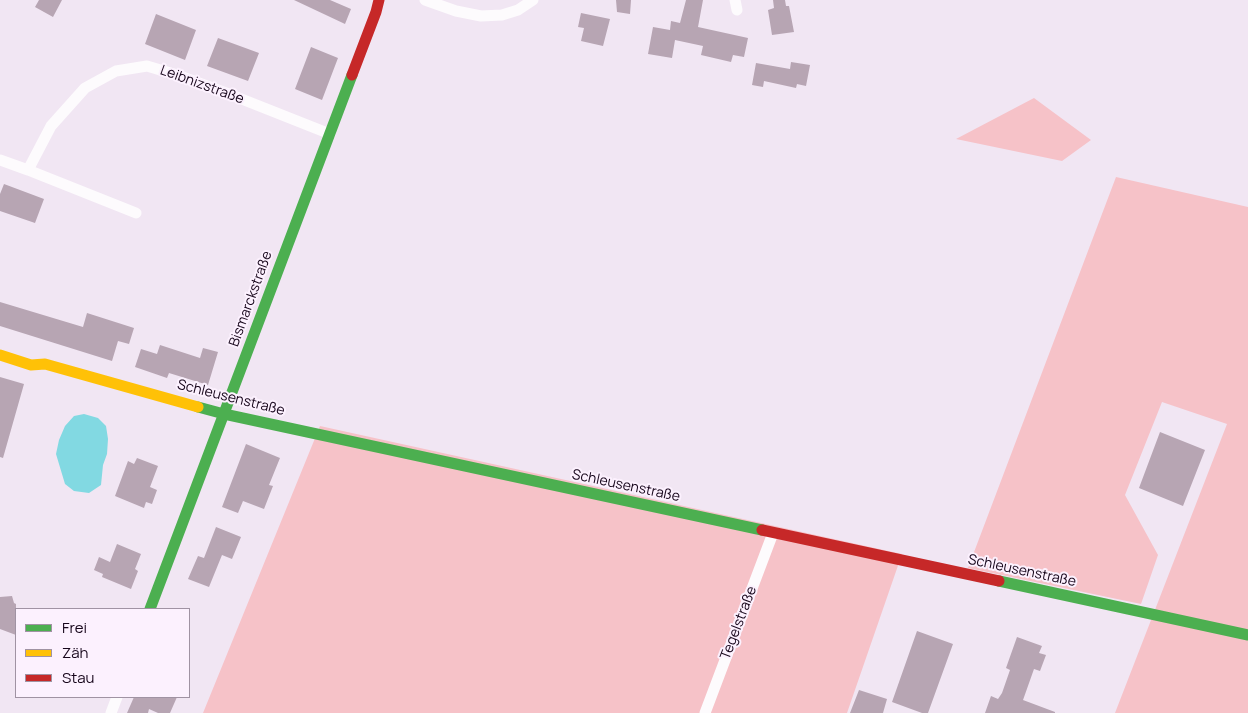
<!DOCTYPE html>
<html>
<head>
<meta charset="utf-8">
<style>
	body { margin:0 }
	#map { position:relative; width:1248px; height:713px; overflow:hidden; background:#f1e6f3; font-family:Manrope,sans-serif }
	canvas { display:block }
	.legend { position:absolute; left:15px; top:608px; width:175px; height:90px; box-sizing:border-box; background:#fcf1fe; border:1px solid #a093a3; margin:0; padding:6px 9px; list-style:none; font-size:15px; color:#16051a }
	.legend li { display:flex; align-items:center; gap:10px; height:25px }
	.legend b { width:25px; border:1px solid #a093a3 }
</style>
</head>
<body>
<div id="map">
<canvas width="1248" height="713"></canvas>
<ul class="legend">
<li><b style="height:6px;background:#4caf50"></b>Frei</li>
<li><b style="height:6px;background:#ffc107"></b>Zäh</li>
<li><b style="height:6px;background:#c62828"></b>Stau</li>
</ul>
</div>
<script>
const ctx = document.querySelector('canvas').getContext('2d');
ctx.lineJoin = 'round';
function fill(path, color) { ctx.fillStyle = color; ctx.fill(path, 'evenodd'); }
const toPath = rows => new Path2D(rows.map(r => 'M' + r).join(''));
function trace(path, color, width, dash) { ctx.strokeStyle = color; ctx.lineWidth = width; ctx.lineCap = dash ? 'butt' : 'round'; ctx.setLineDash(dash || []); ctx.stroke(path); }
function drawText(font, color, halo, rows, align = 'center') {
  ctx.font = font + ' Manrope,sans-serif'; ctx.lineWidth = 4; ctx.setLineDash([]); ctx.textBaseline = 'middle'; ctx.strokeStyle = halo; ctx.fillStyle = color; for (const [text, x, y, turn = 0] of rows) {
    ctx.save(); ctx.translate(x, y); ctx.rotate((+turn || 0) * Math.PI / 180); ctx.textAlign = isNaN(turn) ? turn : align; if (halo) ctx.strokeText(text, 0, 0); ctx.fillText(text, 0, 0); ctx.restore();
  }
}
const green = toPath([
	[1034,98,1091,140,1062,161,956,139],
	[1116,177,1248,207,1248,713,1115,713,1227,424,1162,402,1125,495,1158,555,1141,604,968,568],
	[320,426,902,554,847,713,203,713]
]);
const water = toPath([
	[84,414,98,418,106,426,108,439,107,454,103,465,101,485,89,493,74,491,65,484,56,454,59,440,65,426,74,416]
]);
const building = toPath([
	[39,0,62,0,53,17,35,7],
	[294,0,330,0,351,9,345,24],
	[616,0,631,0,630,14,617,12],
	[686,0,703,0,698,27,748,38,744,57,733,55,731,62,701,55,703,46,675,40,672,58,648,54,653,27,670,30,671,21,680,23],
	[773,0,785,0,786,6,789,6,794,32,772,35,768,10,774,8],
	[581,13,610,19,603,46,581,41,584,28,578,27],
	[156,14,196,30,185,60,145,44],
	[218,38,259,53,248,81,207,66],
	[311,47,338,58,322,100,295,89],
	[791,62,810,65,806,86,797,84,796,88,764,81,763,87,752,85,756,63,790,69],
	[4,184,44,199,35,223,0,211,0,194],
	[0,302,83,327,87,313,134,328,129,344,118,341,112,361,0,326],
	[160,345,200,358,203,348,218,352,208,385,169,373,167,378,135,367,141,349,157,354],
	[0,377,24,384,3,458,0,457],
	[1160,432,1205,450,1183,506,1139,488],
	[246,444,280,458,269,485,273,486,264,509,243,501,238,513,222,507],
	[137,458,158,466,150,487,157,490,152,504,146,502,144,508,115,496,128,461,134,464],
	[216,527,241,537,232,559,222,555,209,587,188,579,198,556,204,558],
	[117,544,141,554,135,569,138,571,131,589,102,577,103,574,94,570,99,557,110,562],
	[12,596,14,603,16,604,16,635,0,629,0,597],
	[917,631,953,644,928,713,922,713,892,702],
	[1017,637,1042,646,1039,653,1046,655,1040,671,1034,669,1023,700,1055,712,1055,713,985,713,991,696,998,699,1002,693,1010,670,1006,668],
	[859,690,887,699,883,713,850,713],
	[134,697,177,697,170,713,158,713,149,709,148,713,127,713]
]);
const street = toPath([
	[425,0,456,11,481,16,502,15,518,10,533,0],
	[735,0,737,10],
	[0,160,28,170,51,126,85,88,116,71,147,66,177,75,234,96,330,134],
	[28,170,136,213],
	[111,713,117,697],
	[705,713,773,533]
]);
const fast = toPath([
	[198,407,224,414,762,530],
	[999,581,1248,635],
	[150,609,352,75]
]);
const slow = toPath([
	[0,355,31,365,45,364,198,407]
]);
const jam = toPath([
	[352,75,376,12,379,0],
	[762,530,999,581]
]);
const streetNames = [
	["Leibnizstraße",202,85,20],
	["Bismarckstraße",251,299,-70],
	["Schleusenstraße",231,398,14],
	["Schleusenstraße",626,486,12],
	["Schleusenstraße",1022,571,12],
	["Tegelstraße",739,623,-69]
];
fill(green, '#f6c2c8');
fill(water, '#82d9e2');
fill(building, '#b7a5b3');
trace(street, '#fdfbfd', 11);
trace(fast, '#4caf50', 11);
trace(slow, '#ffc107', 11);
trace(jam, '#c62828', 11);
drawText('14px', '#16051a', '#fcf1fe', streetNames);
</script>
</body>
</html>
